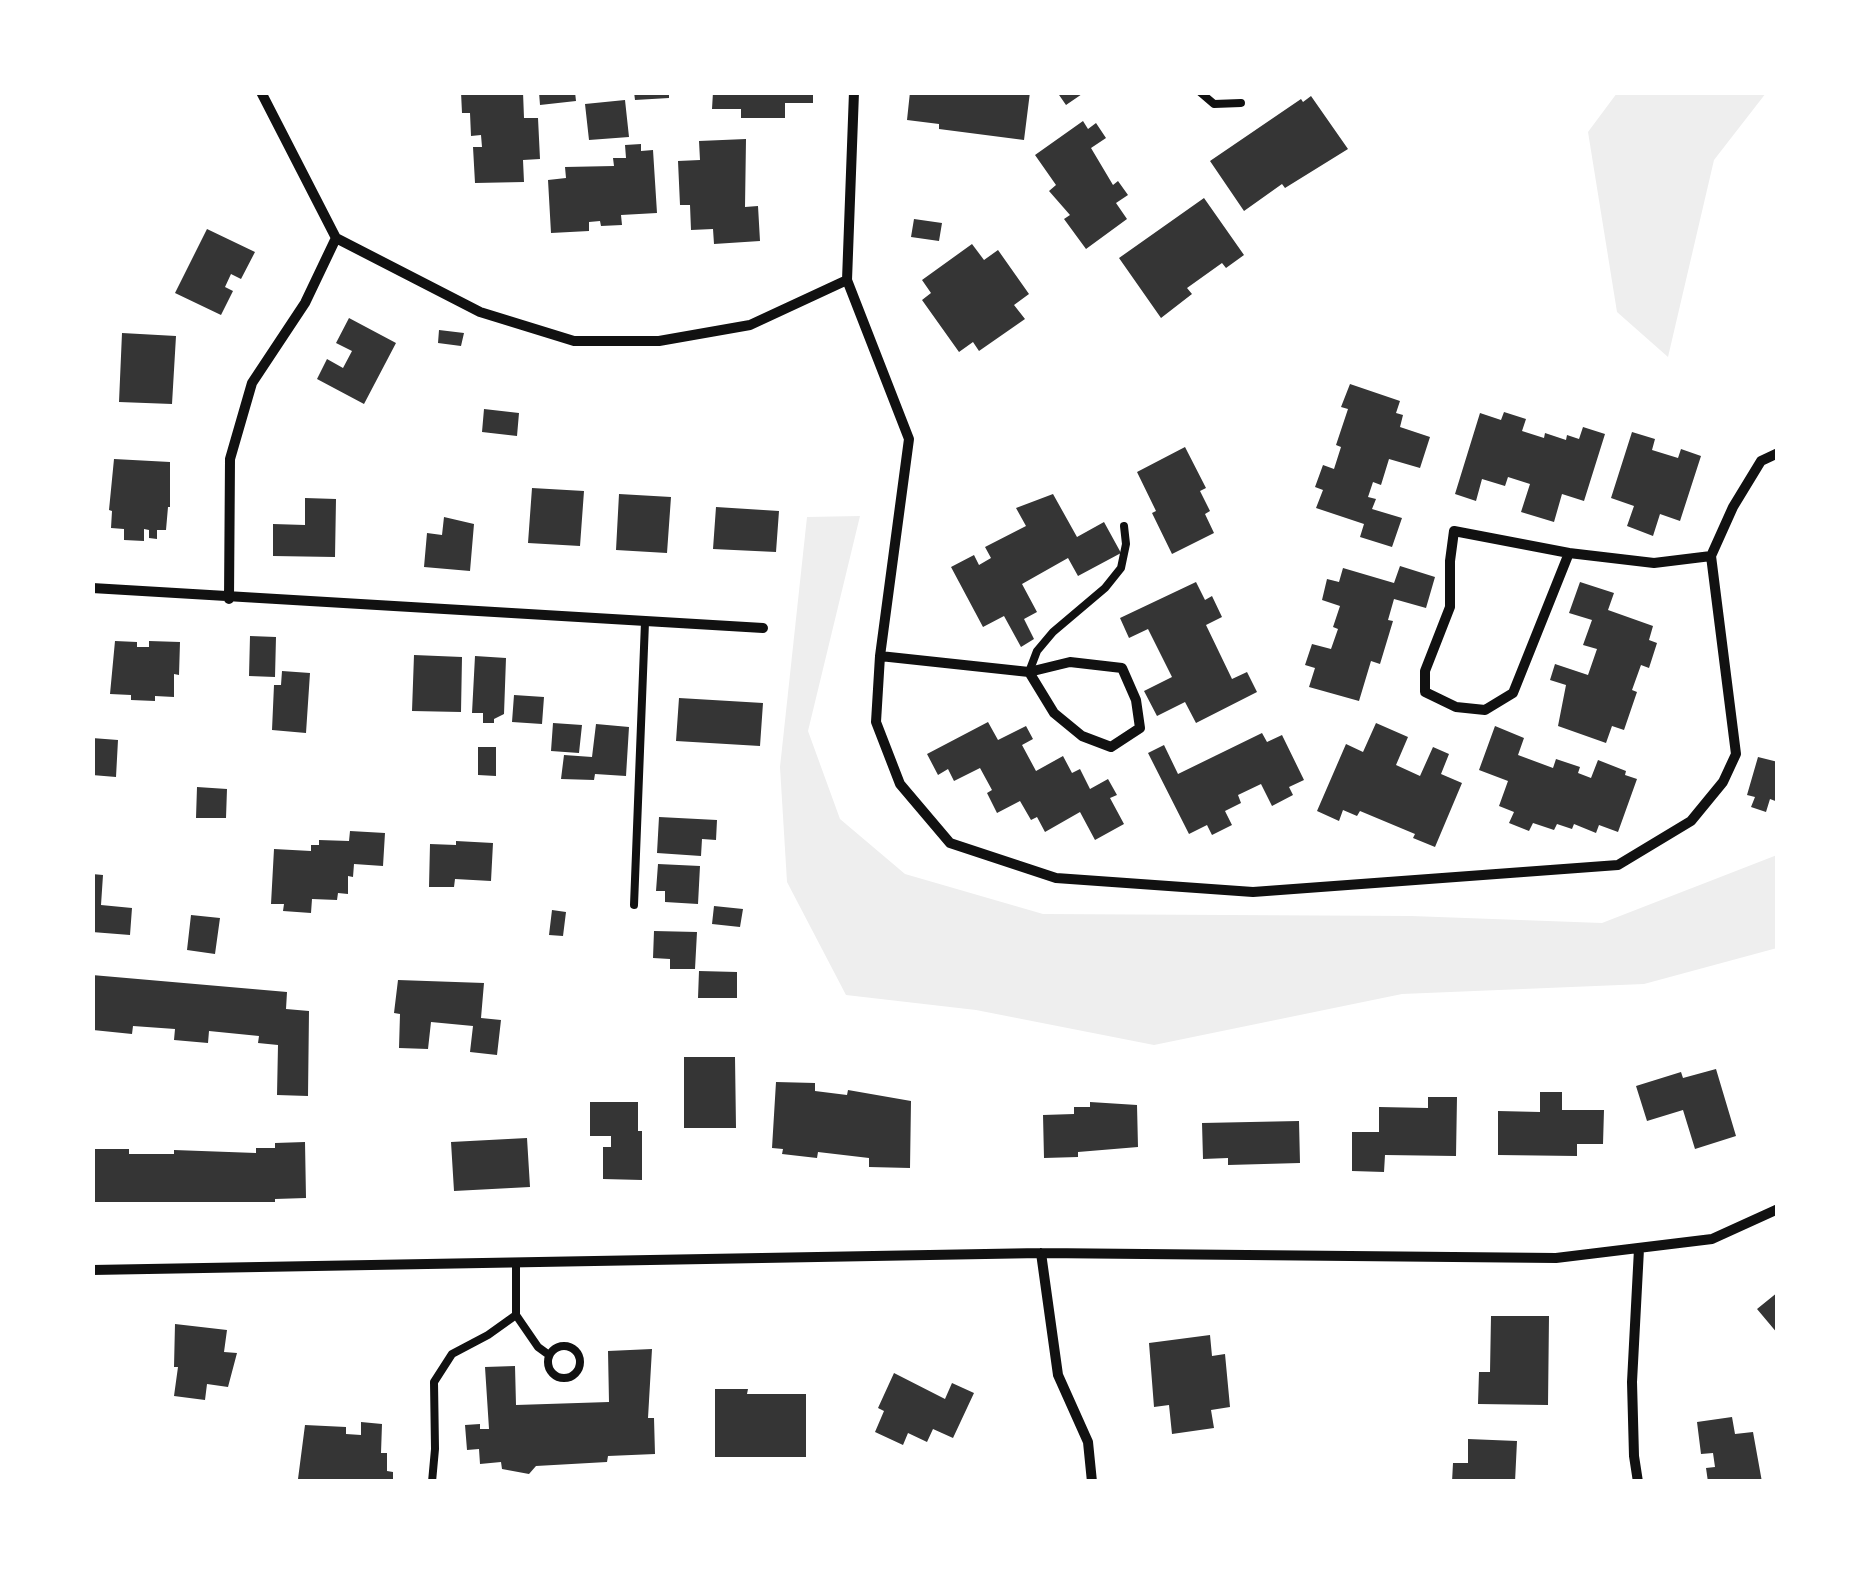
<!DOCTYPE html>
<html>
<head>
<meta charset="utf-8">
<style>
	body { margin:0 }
	#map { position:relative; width:1870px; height:1574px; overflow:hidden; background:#fff; font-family:"Golos Text",sans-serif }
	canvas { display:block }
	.frame { position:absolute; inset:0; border:95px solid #fff; pointer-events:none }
</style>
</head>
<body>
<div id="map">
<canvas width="1870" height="1574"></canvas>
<div class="frame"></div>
</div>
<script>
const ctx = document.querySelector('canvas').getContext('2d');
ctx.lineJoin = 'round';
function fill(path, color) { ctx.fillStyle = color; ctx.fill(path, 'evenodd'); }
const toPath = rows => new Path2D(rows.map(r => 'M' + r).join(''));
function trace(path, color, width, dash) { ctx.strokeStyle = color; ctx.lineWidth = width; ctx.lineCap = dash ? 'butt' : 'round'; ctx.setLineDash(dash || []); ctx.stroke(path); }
const green = toPath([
	[1617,93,1766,93,1714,160,1668,357,1617,312,1588,132],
	[860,516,808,731,840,819,905,874,1043,914,1411,916,1602,923,1777,855,1777,948,1644,984,1402,994,1154,1045,976,1010,846,995,787,882,780,767,807,517]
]);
const building = toPath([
	[461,92,523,92,524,118,538,118,540,159,523,160,524,182,475,183,473,147,482,147,481,135,471,136,470,113,462,113],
	[539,92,575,92,576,101,540,105],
	[634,92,669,92,669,98,635,100],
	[713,92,813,92,813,103,785,103,785,118,741,118,741,109,712,109],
	[910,92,1030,92,1024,140,939,129,939,124,907,120],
	[1057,92,1085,92,1066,105],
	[1311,96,1348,149,1285,188,1282,184,1244,211,1210,161,1301,99,1303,102],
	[625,100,629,137,589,140,585,104],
	[1083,121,1088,129,1096,123,1106,138,1091,148,1113,185,1118,181,1128,195,1116,203,1127,219,1086,249,1064,219,1070,215,1049,191,1056,185,1035,155],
	[746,139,745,207,758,206,760,241,714,244,713,229,691,230,690,205,680,205,678,161,700,160,699,141],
	[641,144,641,151,653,150,657,213,621,215,622,225,601,226,600,221,589,222,589,231,551,233,548,180,566,178,565,167,614,166,613,158,626,158,625,145],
	[1204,198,1244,255,1226,268,1222,263,1187,288,1192,294,1161,318,1119,258],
	[914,219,942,223,939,241,911,237],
	[207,229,255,252,241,279,231,274,225,287,233,291,221,315,175,293],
	[972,244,984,260,998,250,1029,294,1014,305,1025,319,979,351,973,342,959,352,922,300,931,293,922,280],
	[349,318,396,343,364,404,317,379,327,359,343,368,352,351,336,343],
	[439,330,464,333,461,346,438,343],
	[122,333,176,336,172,404,119,402],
	[1350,384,1400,401,1396,413,1403,415,1400,427,1430,437,1420,468,1389,459,1381,485,1373,482,1368,497,1376,499,1372,509,1402,518,1392,547,1360,537,1364,524,1316,508,1323,490,1315,487,1323,465,1334,469,1341,447,1336,445,1348,409,1341,407],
	[484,409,519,413,517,436,482,432],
	[1504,412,1526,419,1522,431,1544,438,1545,433,1566,440,1567,435,1579,439,1583,427,1605,434,1584,501,1562,494,1554,522,1521,512,1530,484,1508,477,1505,486,1482,479,1476,501,1455,494,1480,413,1501,420],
	[1632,432,1655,439,1652,450,1678,458,1681,449,1701,456,1680,521,1660,514,1653,536,1627,526,1634,506,1611,498],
	[1185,447,1206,488,1200,491,1210,511,1205,514,1214,533,1172,554,1152,513,1156,511,1137,472],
	[114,459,170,462,170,507,168,507,166,530,157,530,157,539,149,538,149,530,144,529,144,541,124,540,124,529,111,528,112,511,109,510],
	[532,488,584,491,580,546,528,543],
	[619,494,671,497,667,553,616,550],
	[1053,494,1077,537,1104,522,1121,553,1078,576,1068,558,1022,584,1037,612,1024,619,1034,639,1021,647,1004,616,983,627,951,567,974,555,979,565,991,558,985,547,1026,526,1016,508],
	[305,498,336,499,335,557,273,556,273,524,305,525],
	[716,507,779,511,776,552,713,549],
	[444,517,474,524,470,571,424,567,427,533,442,535],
	[1400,566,1435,577,1426,608,1394,599,1388,620,1393,621,1380,664,1371,661,1359,701,1309,687,1315,668,1305,665,1312,644,1331,649,1338,629,1333,627,1340,606,1322,600,1327,579,1339,582,1343,568,1394,583],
	[1196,582,1205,600,1212,596,1222,617,1206,625,1232,679,1247,672,1257,692,1196,723,1185,702,1157,716,1144,691,1172,677,1148,629,1129,638,1120,618],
	[1580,582,1614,593,1608,610,1653,626,1649,640,1657,643,1649,668,1641,665,1632,690,1637,692,1624,730,1612,726,1606,743,1558,726,1566,685,1550,680,1555,664,1588,675,1597,649,1583,645,1592,620,1569,613],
	[250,636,276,637,275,677,249,676],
	[115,641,137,642,137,647,149,647,149,641,180,642,179,675,174,674,174,697,155,696,155,701,131,700,131,695,110,694],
	[414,655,462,657,461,712,412,711],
	[475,656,506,658,504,714,494,719,494,723,483,723,483,713,472,713],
	[282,671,310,673,306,733,272,730,274,685,281,685],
	[514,695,544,697,542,724,512,722],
	[679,698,763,703,760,746,676,741],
	[988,722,998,740,1026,726,1033,739,1022,745,1036,771,1063,756,1072,773,1080,769,1090,789,1108,779,1117,795,1110,798,1124,824,1095,840,1080,812,1045,832,1037,817,1031,820,1020,801,997,813,987,793,992,790,980,768,954,781,948,769,938,775,927,754],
	[553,723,582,725,579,753,551,751],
	[1376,723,1408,737,1396,765,1420,776,1433,747,1449,754,1441,774,1462,783,1435,847,1413,838,1415,834,1360,811,1357,816,1343,810,1339,821,1317,811,1346,744,1363,752],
	[596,724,629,727,626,776,595,774,594,780,561,779,564,755,592,757],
	[1495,726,1524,738,1518,755,1553,768,1556,759,1580,767,1578,773,1591,778,1598,760,1626,771,1625,775,1637,779,1618,832,1599,825,1596,833,1574,824,1572,829,1557,824,1554,830,1533,823,1529,831,1509,823,1514,812,1499,806,1508,781,1479,770],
	[1262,733,1267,742,1282,735,1304,780,1289,787,1293,795,1272,806,1261,784,1238,795,1241,803,1225,811,1232,825,1212,835,1207,825,1189,834,1148,753,1164,745,1178,774],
	[92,738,118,740,116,777,92,775],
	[478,747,496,747,496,776,478,775],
	[1758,757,1778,762,1778,802,1770,799,1766,812,1751,807,1755,797,1747,795],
	[197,787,227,789,226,818,196,818],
	[659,817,717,820,716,840,702,839,701,856,657,853],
	[350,831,385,833,383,866,354,864,353,877,348,876,348,894,338,893,337,900,312,899,311,913,283,911,284,904,271,904,274,849,311,851,311,845,319,845,319,840,349,841],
	[456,841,493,843,491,881,455,879,454,887,429,887,430,844,456,845],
	[658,864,700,866,698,904,665,902,665,891,656,891],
	[92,874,103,875,101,905,132,908,130,935,92,932],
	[714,906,743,909,740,927,712,924],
	[552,910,566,912,563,936,549,935],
	[191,915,220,918,215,954,187,950],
	[654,931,697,932,695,969,670,969,670,959,653,958],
	[699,971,737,972,737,998,698,998],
	[92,975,287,992,286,1009,309,1011,308,1096,277,1095,278,1045,258,1043,259,1036,209,1031,208,1043,174,1040,175,1029,133,1026,132,1034,93,1030],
	[398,980,484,983,481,1018,501,1020,497,1055,470,1052,473,1026,431,1022,428,1049,399,1048,400,1014,394,1013],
	[684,1057,735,1057,736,1128,684,1128],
	[1716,1069,1736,1136,1695,1149,1683,1110,1647,1121,1636,1086,1681,1072,1683,1078],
	[776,1082,815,1083,815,1091,847,1095,848,1090,911,1101,910,1168,869,1167,869,1158,818,1152,817,1158,782,1154,783,1149,772,1148],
	[1540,1092,1562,1092,1562,1110,1604,1110,1603,1144,1577,1144,1577,1156,1498,1155,1498,1111,1540,1112],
	[1428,1097,1457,1097,1456,1156,1385,1155,1384,1172,1352,1171,1352,1132,1379,1132,1379,1107,1428,1108],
	[590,1102,638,1102,638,1131,642,1131,642,1180,603,1179,603,1147,611,1147,611,1136,590,1136],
	[1090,1102,1137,1105,1138,1147,1078,1152,1078,1157,1044,1158,1043,1115,1074,1114,1074,1107,1090,1107],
	[1299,1121,1300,1163,1228,1165,1228,1158,1203,1159,1202,1123],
	[527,1138,530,1187,454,1191,451,1142],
	[305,1142,306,1198,275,1199,275,1202,92,1202,92,1149,129,1149,129,1154,174,1154,174,1150,256,1153,256,1148,275,1148,275,1143],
	[1778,1292,1778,1334,1757,1309],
	[1491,1316,1549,1316,1548,1405,1478,1404,1479,1372,1490,1372],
	[175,1324,227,1330,224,1352,237,1353,228,1387,207,1384,205,1400,174,1396,178,1367,174,1367],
	[1210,1335,1212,1356,1225,1354,1230,1407,1211,1410,1214,1428,1172,1434,1169,1405,1154,1407,1149,1343],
	[652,1349,648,1418,654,1418,655,1454,608,1456,607,1462,536,1466,529,1474,502,1469,501,1462,480,1464,479,1449,467,1450,465,1425,480,1424,480,1429,489,1429,485,1367,515,1366,516,1405,609,1402,608,1351],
	[894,1373,945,1399,952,1383,974,1393,953,1438,933,1429,927,1442,908,1433,903,1445,875,1432,884,1411,878,1408],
	[715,1389,748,1389,747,1394,806,1394,806,1457,715,1457],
	[1732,1417,1735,1434,1753,1432,1762,1482,1708,1482,1706,1468,1715,1467,1713,1453,1701,1454,1697,1422],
	[361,1422,382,1424,381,1453,387,1453,387,1471,393,1472,393,1482,298,1479,305,1425,346,1427,346,1434,361,1435],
	[1468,1439,1517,1441,1515,1482,1452,1482,1453,1463,1468,1463]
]);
const service = toPath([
	[1200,92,1214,104,1241,103],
	[1029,672,1037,651,1053,632,1105,588,1121,568,1126,544,1124,526],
	[634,905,645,622],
	[516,1315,538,1347,549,1355],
	'548 1362a16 16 0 1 1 32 0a16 16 0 1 1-32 0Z',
	[432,1482,435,1449,434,1382,452,1354,488,1335,516,1315,516,1262]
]);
const minor = toPath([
	[261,92,336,238,480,312,574,341,659,341,750,325,847,280],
	[854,92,847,280,909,439,880,656,876,722,900,784,950,843,1056,878,1253,892,1618,865,1691,821,1723,782,1736,754,1711,556,1733,507,1761,461,1778,453],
	[1454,531,1569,553,1513,693,1485,710,1456,707,1425,692,1425,671,1450,607,1450,561,1454,531],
	[1569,553,1654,563,1711,556],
	[92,588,763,628],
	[229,599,230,459,252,383,305,303,336,238],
	[880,656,1029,672,1070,662,1122,668,1136,700,1140,728,1111,747,1082,736,1054,713,1029,672],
	[1041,1253,1058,1375,1088,1442,1092,1482],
	[92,1270,1041,1253,1556,1258,1712,1239,1778,1209],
	[1638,1482,1634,1456,1632,1382,1639,1249]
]);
fill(green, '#eee');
fill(building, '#353535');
trace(service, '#111', 8);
trace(minor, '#111', 10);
</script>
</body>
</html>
